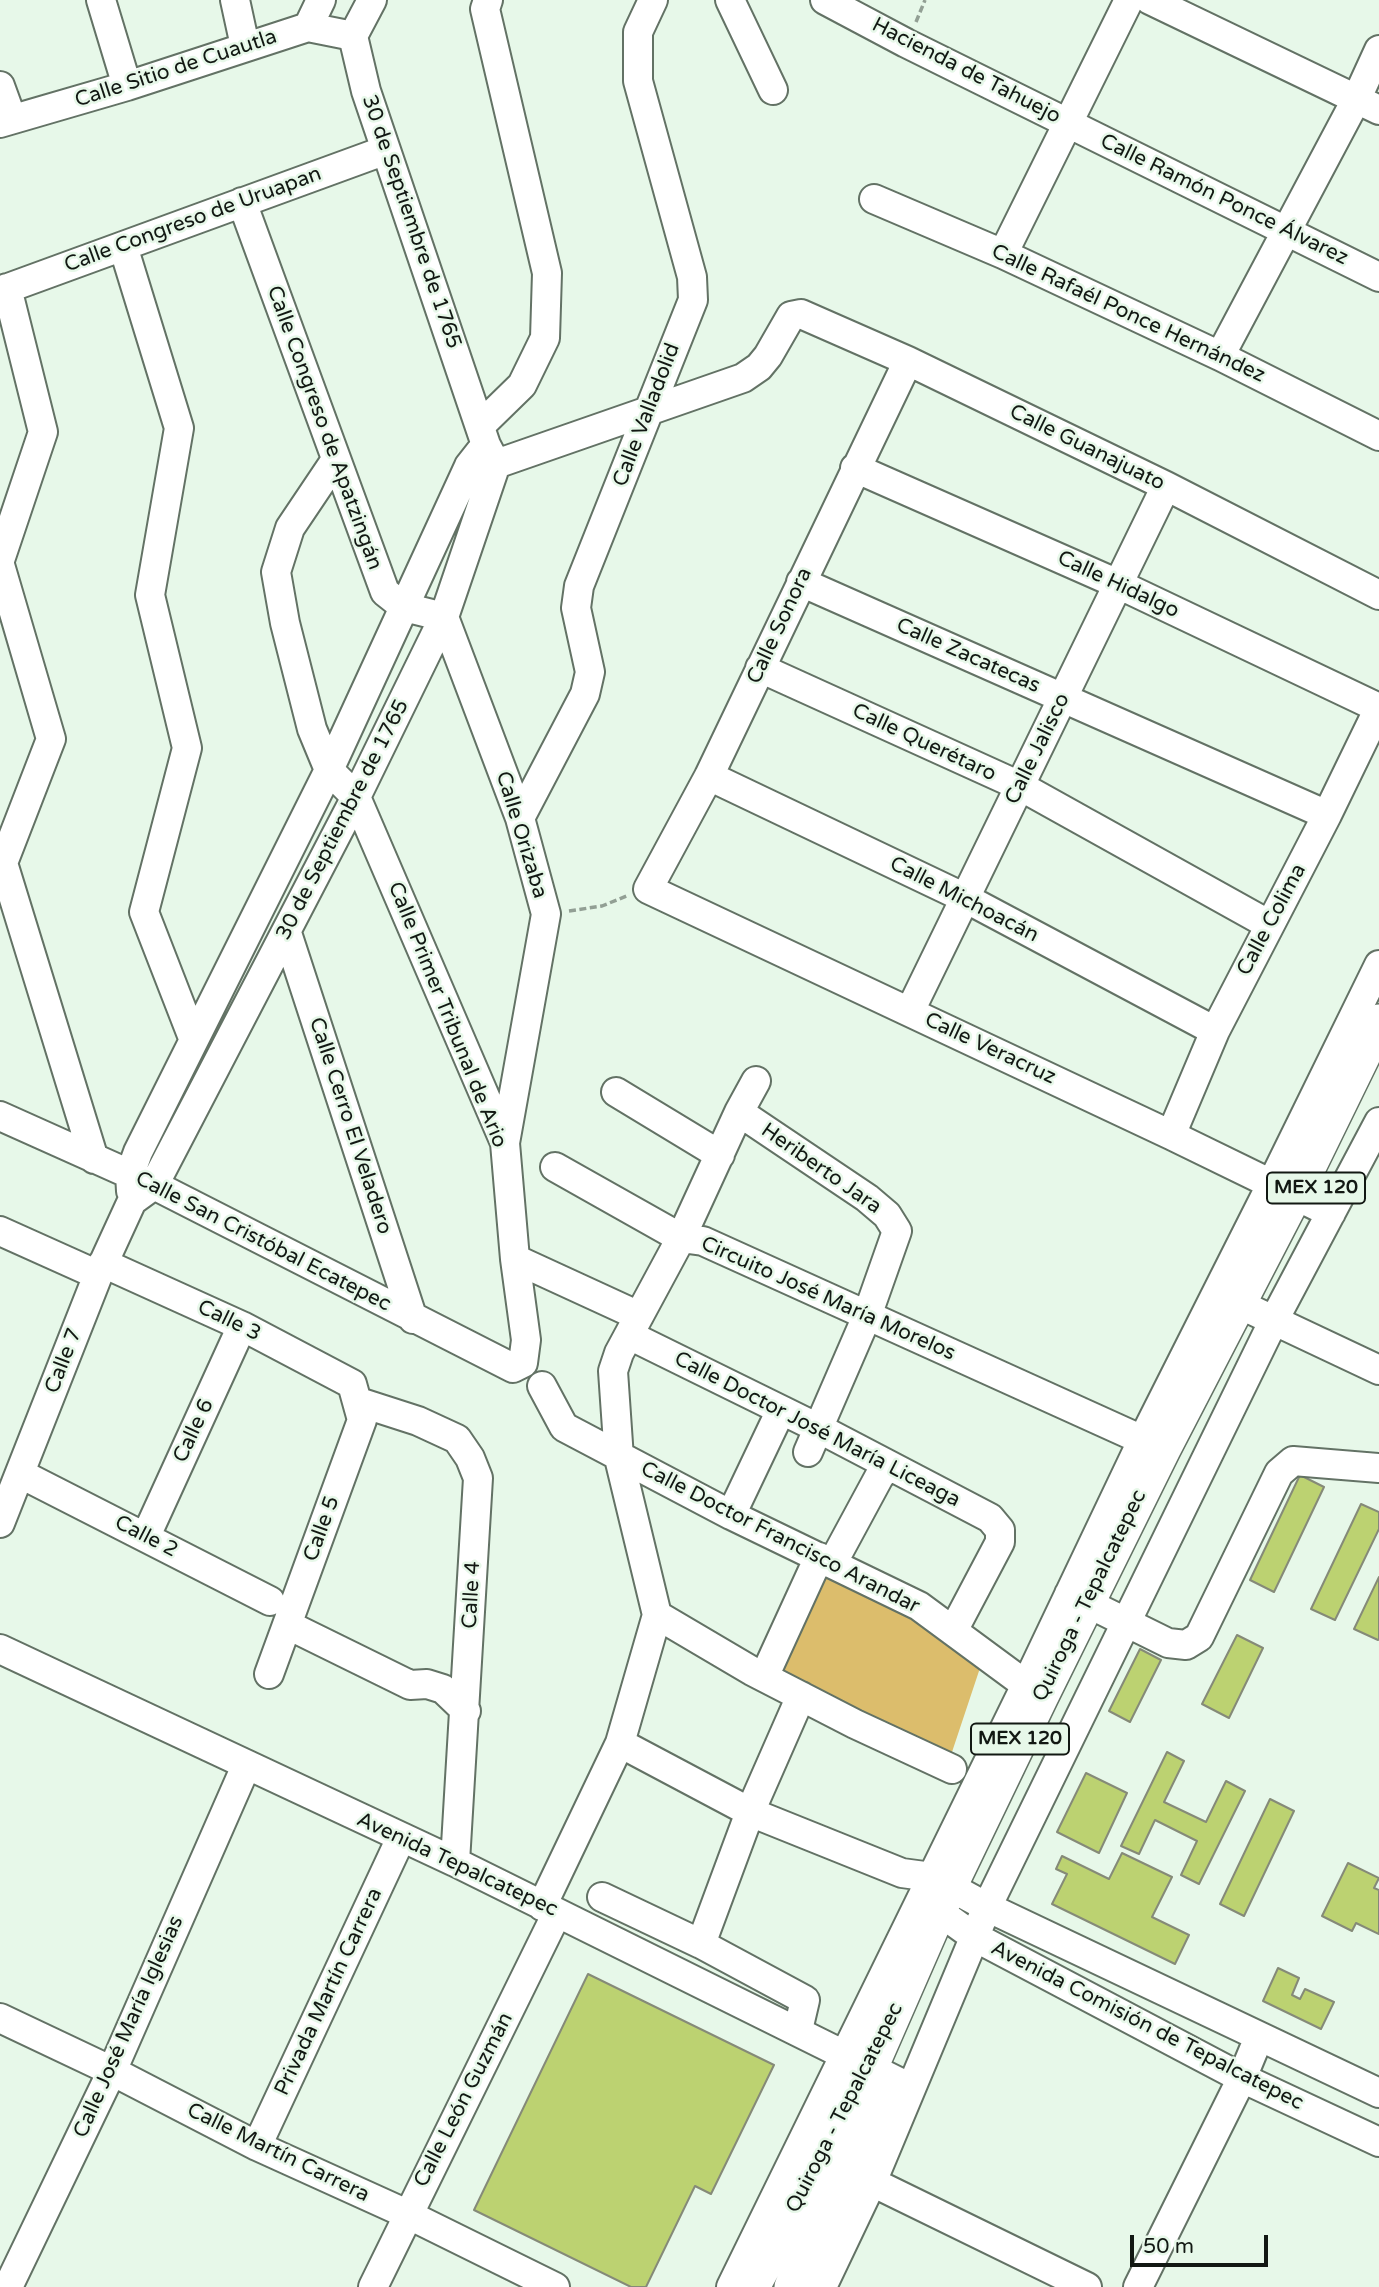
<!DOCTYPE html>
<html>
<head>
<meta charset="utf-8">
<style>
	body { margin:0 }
	#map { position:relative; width:1379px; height:2287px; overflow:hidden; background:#e7f8e9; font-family:"Varela Round",sans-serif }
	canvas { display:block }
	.scale { position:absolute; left:1130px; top:2235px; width:138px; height:32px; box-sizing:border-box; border:4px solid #121813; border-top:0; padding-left:9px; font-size:21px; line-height:24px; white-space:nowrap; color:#121813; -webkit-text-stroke:5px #e7f8e9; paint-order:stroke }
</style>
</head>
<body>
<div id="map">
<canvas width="1379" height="2287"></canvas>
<div class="scale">50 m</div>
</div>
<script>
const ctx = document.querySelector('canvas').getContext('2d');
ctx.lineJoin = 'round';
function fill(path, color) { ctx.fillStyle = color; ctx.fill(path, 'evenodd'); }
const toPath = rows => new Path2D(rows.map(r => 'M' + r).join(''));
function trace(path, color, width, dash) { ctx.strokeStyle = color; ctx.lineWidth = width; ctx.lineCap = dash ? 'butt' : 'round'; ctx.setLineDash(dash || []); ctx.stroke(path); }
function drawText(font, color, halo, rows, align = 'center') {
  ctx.font = font + ' "Varela Round",sans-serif'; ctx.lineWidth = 5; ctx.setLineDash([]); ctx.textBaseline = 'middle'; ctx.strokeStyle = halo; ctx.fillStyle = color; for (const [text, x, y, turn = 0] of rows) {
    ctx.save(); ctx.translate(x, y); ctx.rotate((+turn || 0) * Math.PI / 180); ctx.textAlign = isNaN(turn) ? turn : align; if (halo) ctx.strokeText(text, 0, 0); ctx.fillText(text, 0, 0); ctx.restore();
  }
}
const green = toPath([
	[820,1559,984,1656,948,1764,767,1676]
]);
const building = toPath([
	[1300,1475,1324,1487,1274,1592,1250,1580,1300,1475],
	[1361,1504,1379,1512,1379,1529,1335,1620,1311,1609,1361,1504],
	[1379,1577,1379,1639,1378,1640,1354,1629,1379,1577],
	[1237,1635,1263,1648,1229,1718,1202,1704,1237,1635],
	[1140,1649,1161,1660,1130,1722,1109,1711,1140,1649],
	[1167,1752,1184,1761,1164,1802,1206,1822,1226,1781,1245,1791,1199,1884,1181,1875,1197,1841,1155,1820,1139,1854,1121,1846,1167,1752],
	[1086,1773,1127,1793,1099,1853,1057,1832,1086,1773],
	[1270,1799,1294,1811,1244,1916,1220,1904,1270,1799],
	[1122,1853,1172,1877,1152,1917,1189,1935,1175,1964,1052,1904,1067,1874,1056,1869,1062,1856,1109,1879,1122,1853],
	[1348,1863,1379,1878,1374,1888,1379,1890,1379,1934,1356,1923,1352,1931,1322,1916,1348,1863],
	[1278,1968,1299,1978,1292,1995,1300,1999,1305,1989,1334,2002,1321,2029,1263,2001,1278,1968],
	[588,1974,774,2065,711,2194,695,2186,646,2287,631,2287,474,2210,588,1974]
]);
const path = toPath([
	[916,22,925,0],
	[569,911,602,906,629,895]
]);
const minor = toPath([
	[101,0,127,86],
	[235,0,245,46],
	[730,0,773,90],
	[825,0,906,43,1379,277],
	[1150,0,1379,110],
	[308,27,321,0],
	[0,86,12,119],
	[0,123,127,86,308,27,353,36],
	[874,199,1003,254,1220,356,1379,436],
	[242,202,385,592,404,607,444,617,520,818,546,914,505,1143],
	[123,246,179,428,150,595,187,748,144,912,193,1038],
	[1003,254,1129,0],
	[0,291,386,150],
	[1220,356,1357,98,1379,50],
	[908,361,709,776,648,889,1171,1135,1331,1213],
	[481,425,522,385,545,338,547,273,485,9,488,0],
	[469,466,496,464,743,378,759,367,768,356,791,316,801,314,908,361,1166,486,1379,595],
	[855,468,1118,584,1379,708],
	[0,560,43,432,7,288],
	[0,565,51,739,3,863,94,1159],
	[801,582,1327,815],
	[760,668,1020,786,1268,924],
	[709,776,965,898,1215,1031],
	[520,818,585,694,590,672,576,608,579,586,693,300,692,277,638,81,638,32,653,0],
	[287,933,413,1319],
	[910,1011,1166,486],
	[616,1092,720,1155],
	[739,1112,867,1198,887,1215,897,1231,867,1316,808,1452],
	[0,1116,154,1185,513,1368,523,1363,526,1340,515,1259,505,1143,356,797,329,770,312,729,285,623,276,572,290,528,335,461],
	[1171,1135,1215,1031,1327,815,1379,708],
	[555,1167,681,1238,703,1241,1158,1447],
	[131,1191,130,1174,138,1152,329,770,469,466,480,452],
	[0,1231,98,1275],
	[515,1259,639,1316],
	[103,1263,242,1326,352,1384,362,1420,269,1674],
	[1220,1295,1379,1370],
	[629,1335,818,1428,990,1518,1000,1530,1000,1542,953,1631],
	[542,1386,564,1427,731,1515,919,1606,1041,1696],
	[359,1402,418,1421,457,1439,470,1458,478,1478,455,1862],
	[21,1474,270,1601],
	[731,1515,781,1410],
	[0,1523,98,1275,132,1201,154,1185,356,797,444,617,496,464,486,445,366,91,353,36,372,0],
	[146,1536,242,1326],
	[832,1564,879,1477,888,1466],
	[1069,1594,1168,1643,1186,1645,1199,1637,1279,1473,1293,1461,1379,1468],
	[657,1615,752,1671,855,1724,952,1769],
	[288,1625,410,1685,427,1684,443,1689,466,1711],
	[0,1649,455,1862,911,2088],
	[764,1677,819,1557],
	[620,1743,750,1812,902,1873,932,1877,987,1907,1379,2093],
	[602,1897,701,1944,805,2000,798,2030],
	[923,1900,973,1936,1242,2078,1379,2142],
	[542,1906,620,1743,657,1615,619,1458,613,1371,619,1353,681,1238,739,1112,756,1081],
	[701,1944,750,1812,801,1696],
	[0,2018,112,2071,257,2146,407,2214,555,2287],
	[257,2146,401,1838],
	[872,2182,1087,2287],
	[8,2287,112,2071,246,1766],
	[373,2287,557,1913],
	[731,2287,1026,1685,1143,1439,1272,1183,1379,965],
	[822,2287,872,2182,987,1907,1274,1320,1379,1122],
	[1138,2287,1242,2078,1259,2037]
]);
const major = toPath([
	[752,2287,870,2068,950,1885,1041,1696,1163,1449,1295,1194,1379,1022],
	[792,2287,879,2096]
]);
const shields = [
	[1316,1188,98],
	[1020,1739,98]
];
const shieldNames = [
	["MEX 120",1316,1188],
	["MEX 120",1020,1739]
];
const streetNames = [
	["Calle Sitio de Cuautla",176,69,-18],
	["Hacienda de Tahuejo",966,71,27],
	["Calle Ramón Ponce Álvarez",1224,200,26],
	["Calle Congreso de Uruapan",193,220,-20],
	["30 de Septiembre de 1765",411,222,71],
	["Calle Rafaél Ponce Hernández",1128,314,25],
	["Calle Valladolid",647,415,-69],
	["Calle Congreso de Apatzingán",324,428,70],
	["Calle Guanajuato",1087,448,26],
	["Calle Hidalgo",1118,585,25],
	["Calle Sonora",780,626,-65],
	["Calle Zacatecas",968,656,24],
	["Calle Querétaro",924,743,25],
	["Calle Jalisco",1038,749,-64],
	["30 de Septiembre de 1765",343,820,-63],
	["Calle Orizaba",521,835,73],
	["Calle Michoacán",964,900,27],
	["Calle Colima",1272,920,-62],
	["Calle Primer Tribunal de Ario",447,1015,68],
	["Calle Veracruz",990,1049,25],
	["Calle Cerro El Veladero",350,1126,72],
	["Heriberto Jara",821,1169,35],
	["Calle San Cristóbal Ecatepec",263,1242,27],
	["Circuito José María Morelos",828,1299,24],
	["Calle 3",229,1321,26],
	["Calle 7",64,1361,-69],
	["Calle Doctor José María Liceaga",817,1430,27],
	["Calle 6",194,1431,-65],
	["Calle 5",322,1529,-70],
	["Calle 2",146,1537,27],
	["Calle Doctor Francisco Arandar",780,1538,27],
	["Calle 4",472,1595,-87],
	["Quiroga - Tepalcatepec",1090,1596,-64],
	["Avenida Tepalcatepec",457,1865,25],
	["Privada Martín Carrera",329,1992,-65],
	["Avenida Comisión de Tepalcatepec",1147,2026,27],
	["Calle José María Iglesias",129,2027,-66],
	["Calle León Guzmán",464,2100,-63],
	["Quiroga - Tepalcatepec",845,2108,-63],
	["Calle Martín Carrera",278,2153,26]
];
fill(green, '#dcbd6c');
fill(building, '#bcd271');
trace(building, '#858a78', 2);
trace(minor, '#637265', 32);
trace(major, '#637265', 38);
trace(path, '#929f94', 3.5, [7, 3.5]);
trace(minor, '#fff', 28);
trace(major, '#fff', 35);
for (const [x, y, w] of shields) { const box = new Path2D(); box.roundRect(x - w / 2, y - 15.5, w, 31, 5); ctx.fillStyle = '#e7f8e9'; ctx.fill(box); trace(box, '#121813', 2); }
drawText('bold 19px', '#121813', null, shieldNames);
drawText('21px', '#121813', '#e7f8e9', streetNames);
</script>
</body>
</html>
